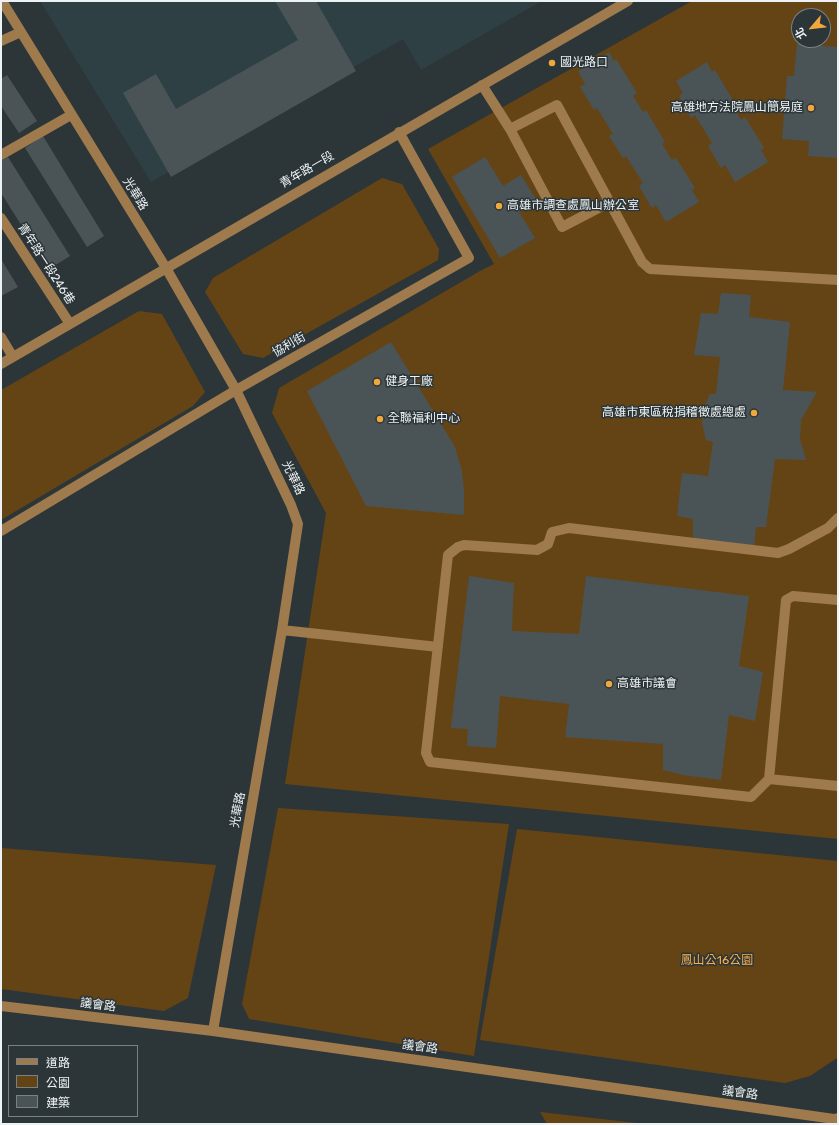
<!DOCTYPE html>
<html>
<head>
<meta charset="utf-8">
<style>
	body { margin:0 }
	#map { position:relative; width:839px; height:1125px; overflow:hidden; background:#2c3538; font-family:Rubik,"Noto Sans TC",sans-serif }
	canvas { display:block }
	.frame { position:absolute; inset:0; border:2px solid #edf3f4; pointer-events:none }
	.legend { position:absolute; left:8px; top:1045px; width:130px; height:72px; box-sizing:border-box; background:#2c3538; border:1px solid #798183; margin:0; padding:5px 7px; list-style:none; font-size:12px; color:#edf3f4 }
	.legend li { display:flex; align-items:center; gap:8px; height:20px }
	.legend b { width:20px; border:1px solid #798183 }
	.north { position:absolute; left:791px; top:8px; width:40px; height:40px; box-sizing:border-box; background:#2c3538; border:1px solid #798183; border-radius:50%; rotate:242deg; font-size:11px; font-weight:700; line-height:16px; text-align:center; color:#edf3f4 }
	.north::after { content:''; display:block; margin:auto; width:14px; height:18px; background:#efa73e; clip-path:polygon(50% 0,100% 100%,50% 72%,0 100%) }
</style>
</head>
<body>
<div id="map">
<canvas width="839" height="1125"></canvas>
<div class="frame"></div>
<ul class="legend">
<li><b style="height:5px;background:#9e7a4d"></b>道路</li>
<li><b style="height:11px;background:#644415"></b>公園</li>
<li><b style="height:11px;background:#4a5457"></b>建築</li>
</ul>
<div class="north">北</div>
</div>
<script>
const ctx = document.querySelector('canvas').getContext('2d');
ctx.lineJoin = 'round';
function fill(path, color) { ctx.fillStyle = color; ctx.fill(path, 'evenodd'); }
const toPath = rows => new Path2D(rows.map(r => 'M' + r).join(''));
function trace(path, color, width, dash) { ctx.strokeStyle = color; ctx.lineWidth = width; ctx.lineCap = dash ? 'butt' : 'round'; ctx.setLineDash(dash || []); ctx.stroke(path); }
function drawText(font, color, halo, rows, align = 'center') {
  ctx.font = font + ' Rubik,"Noto Sans TC",sans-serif'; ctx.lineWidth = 3; ctx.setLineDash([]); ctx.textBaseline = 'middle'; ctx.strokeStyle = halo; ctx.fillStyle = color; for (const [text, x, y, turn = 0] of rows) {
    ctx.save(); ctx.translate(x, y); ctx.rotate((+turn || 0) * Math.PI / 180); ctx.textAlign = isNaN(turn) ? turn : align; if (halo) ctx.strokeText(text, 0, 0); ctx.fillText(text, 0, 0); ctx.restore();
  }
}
const built = toPath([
	[40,1,542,1,421,70,403,39,151,182]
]);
const green = toPath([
	[692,1,838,1,838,839,285,784,326,513,272,413,279,388,480,271,494,264,428,149],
	[799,16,823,16,823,40,799,40],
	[382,178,402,184,439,249,438,260,263,358,243,354,205,292,213,278],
	[139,311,162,314,205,392,193,406,1,520,1,390],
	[278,808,509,824,474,1056,249,1019,242,1004],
	[517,829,838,861,838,1053,837,1058,810,1076,785,1083,480,1040],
	[1,848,216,865,188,998,164,1011,1,989],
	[540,1112,646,1124,547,1124]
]);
const building = toPath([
	[275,1,316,1,356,71,171,177,123,93,156,74,176,109,298,40],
	[797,44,838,47,838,158,808,156,809,141,782,139,787,76,794,76],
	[609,52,614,61,616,59,637,93,633,96,643,112,646,110,665,142,662,144,672,160,676,158,695,188,692,190,699,202,666,222,656,205,652,208,639,186,643,183,626,156,623,158,609,136,613,134,597,108,594,110,580,87,585,84,578,71],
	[707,62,712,72,715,70,734,102,731,104,741,120,745,117,764,148,761,150,768,162,735,182,725,165,721,168,708,146,712,143,695,115,691,118,679,96,683,93,676,81],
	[7,75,37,121,19,133,1,106,1,79],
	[43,136,104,236,87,247,25,148],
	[8,157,70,256,49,269,1,193,1,161],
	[485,157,503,186,521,175,537,201,519,212,535,238,500,258,452,177],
	[1,259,18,287,1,296],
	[721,293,751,295,749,317,790,322,783,390,817,392,801,420,800,439,806,460,775,459,766,527,756,527,754,547,693,541,693,519,677,516,682,473,708,476,713,442,706,440,702,423,705,405,710,394,716,394,720,357,694,355,701,313,718,314],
	[391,342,455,447,462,471,464,492,464,515,366,506,307,391],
	[469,576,514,583,512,631,579,634,586,576,749,596,739,666,763,672,755,721,729,715,721,780,683,775,663,770,663,744,565,737,569,704,500,696,496,748,467,746,468,729,451,728]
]);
const minor = toPath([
	[2,1,166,268,236,390,291,505,298,524,282,630,213,1031],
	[1,41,21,32],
	[482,85,510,129,562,227,610,202],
	[510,129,557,105,642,262,650,269,838,280],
	[1,155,71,115],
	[1,218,70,324],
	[1,337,13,357],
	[1,364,628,1],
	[838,518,828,528,789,549,778,553,569,528,552,532,548,544,537,550,464,545,458,547,448,555,426,753,430,762,751,797,769,779,786,600,793,596,838,600],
	[1,531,236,390,469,258,399,132],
	[282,630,438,647],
	[769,779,838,786],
	[1,1006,213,1031,834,1119,838,1118]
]);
const markers = [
	[552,63,4,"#efa73e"],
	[811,108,4,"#efa73e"],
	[499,206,4,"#efa73e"],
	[377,382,4,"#efa73e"],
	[754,413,4,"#efa73e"],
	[380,419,4,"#efa73e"],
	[609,684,4,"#efa73e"]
];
const poiNames = [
	["國光路口",560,63],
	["高雄地方法院鳳山簡易庭",803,108,"right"],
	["高雄市調查處鳳山辦公室",507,206],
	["健身工廠",385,382],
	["高雄市東區稅捐稽徵處總處",746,413,"right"],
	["全聯福利中心",388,419],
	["高雄市議會",617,684]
];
const streetNames = [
	["青年路一段",307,170,-30],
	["光華路",135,194,58],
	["青年路一段246巷",46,264,57],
	["協利街",289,345,-30],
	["光華路",293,478,64],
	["光華路",238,810,-80],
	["議會路",98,1005,7],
	["議會路",420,1047,8],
	["議會路",740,1093,8]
];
const parkNames = [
	["鳳山公16公園",717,961]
];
fill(built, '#2f4045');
fill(green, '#644415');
fill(building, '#4a5457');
trace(minor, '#9e7a4d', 10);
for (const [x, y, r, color] of markers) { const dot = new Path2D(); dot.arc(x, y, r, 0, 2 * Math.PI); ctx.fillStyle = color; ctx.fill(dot); trace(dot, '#2c3538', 1.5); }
drawText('12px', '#edf3f4', '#2c3538', poiNames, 'left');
drawText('12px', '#edf3f4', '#2c3538', streetNames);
drawText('12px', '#f6af4d', '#2c3538', parkNames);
</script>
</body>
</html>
